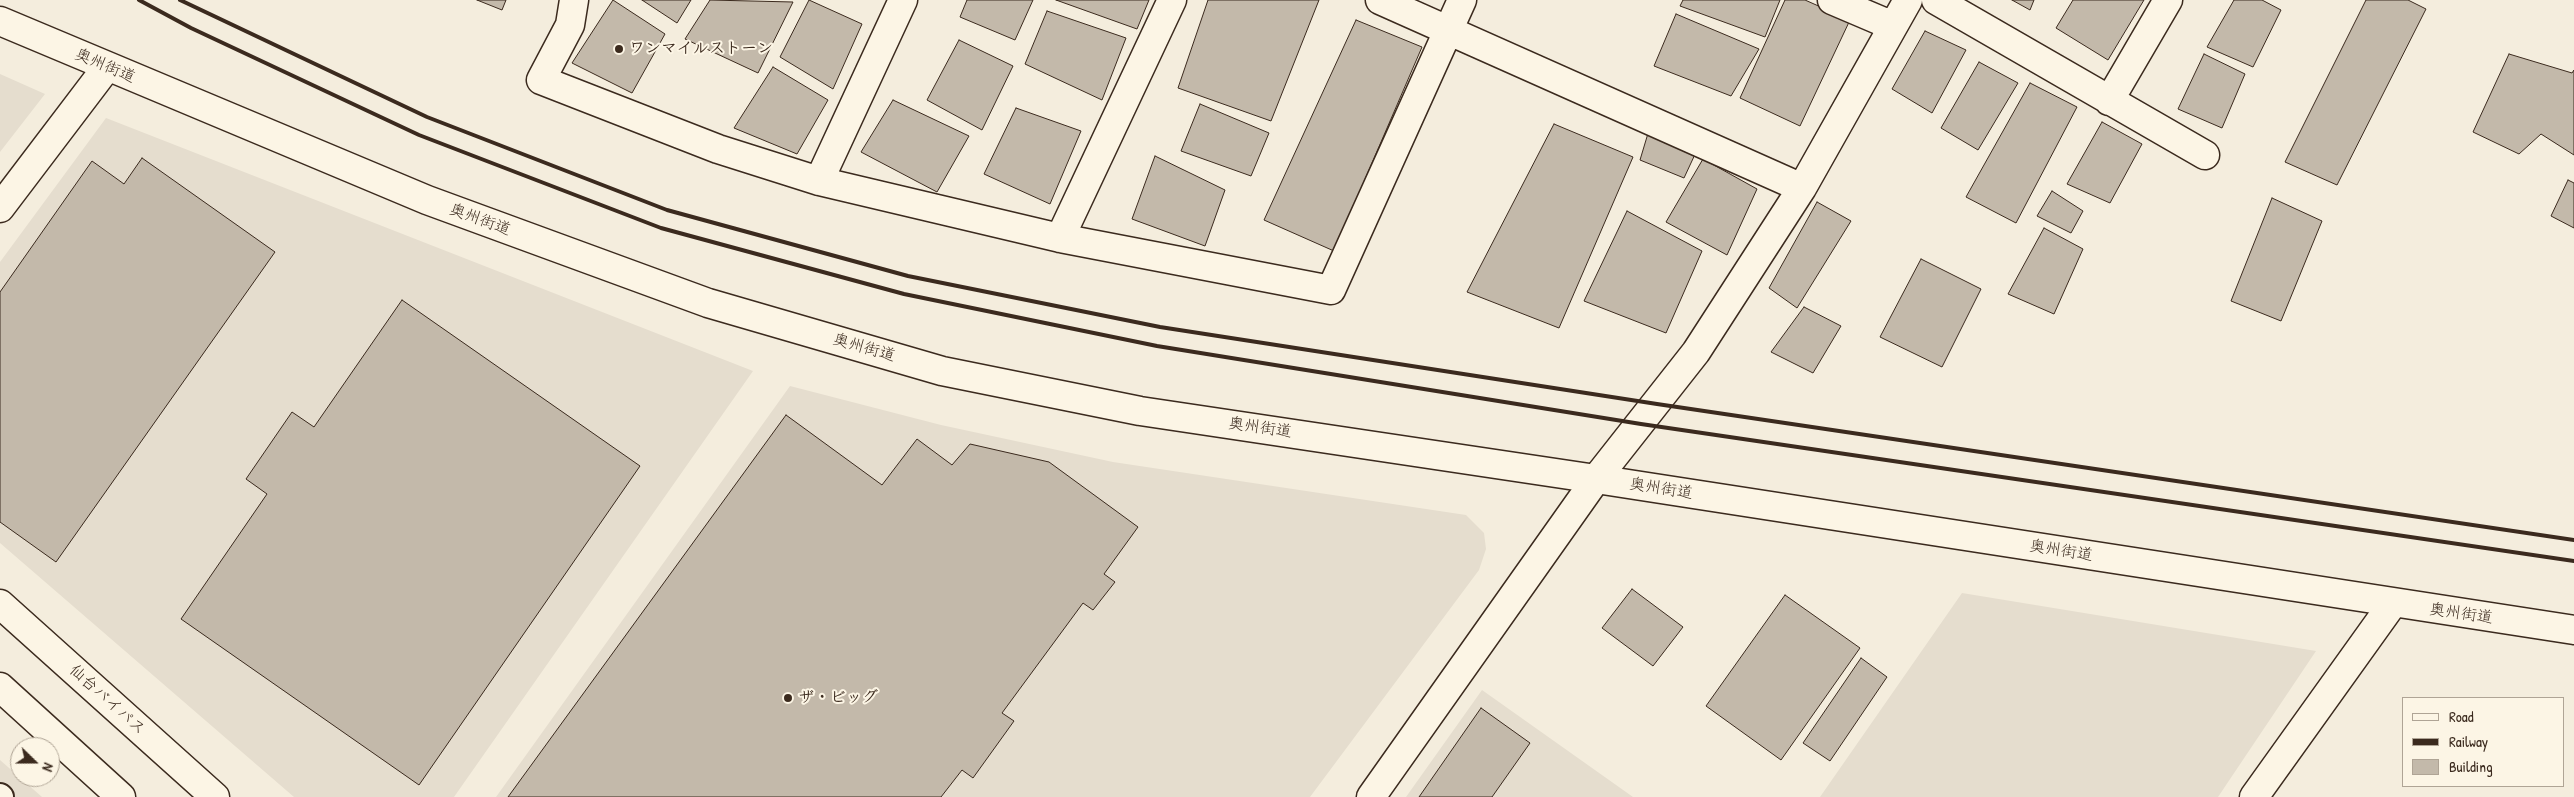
<!DOCTYPE html>
<html>
<head>
<meta charset="utf-8">
<style>
	body { margin:0 }
	#map { position:relative; width:2574px; height:797px; overflow:hidden; background:#f4eddd; font-family:"Patrick Hand",sans-serif }
	canvas { display:block }
	.legend { position:absolute; left:2402px; top:697px; width:162px; height:90px; box-sizing:border-box; background:#fcf5e5; border:1px solid #afa495; margin:0; padding:6px 9px; list-style:none; font-size:15px; color:#3b2a1e }
	.legend li { display:flex; align-items:center; gap:10px; height:25px }
	.legend b { width:25px; border:1px solid #afa495 }
	.north { position:absolute; left:10px; top:737px; width:50px; height:50px; box-sizing:border-box; background:#fcf5e5; border:1px solid #afa495; border-radius:50%; rotate:112deg; font-size:14px; font-weight:700; line-height:20px; text-align:center; color:#3b2a1e }
	.north::after { content:''; display:block; margin:auto; width:18px; height:22px; background:#3b2a1e; clip-path:polygon(50% 0,100% 100%,50% 72%,0 100%) }
</style>
</head>
<body>
<div id="map">
<canvas width="2574" height="797"></canvas>
<ul class="legend">
<li><b style="height:6px;background:#fcf5e5"></b>Road</li>
<li><b style="height:6px;background:#3b2a1e"></b>Railway</li>
<li><b style="height:14px;background:#c3b9aa"></b>Building</li>
</ul>
<div class="north">N</div>
</div>
<script>
const ctx = document.querySelector('canvas').getContext('2d');
ctx.lineJoin = 'round';
function fill(path, color) { ctx.fillStyle = color; ctx.fill(path, 'evenodd'); }
const toPath = rows => new Path2D(rows.map(r => 'M' + r).join(''));
function trace(path, color, width, dash) { ctx.strokeStyle = color; ctx.lineWidth = width; ctx.lineCap = dash ? 'butt' : 'round'; ctx.setLineDash(dash || []); ctx.stroke(path); }
function drawText(font, color, halo, rows, align = 'center') {
  ctx.font = font + ' "Patrick Hand","Klee One",sans-serif'; ctx.lineWidth = 4; ctx.setLineDash([]); ctx.textBaseline = 'middle'; ctx.strokeStyle = halo; ctx.fillStyle = color; for (const [text, x, y, turn = 0] of rows) {
    ctx.save(); ctx.translate(x, y); ctx.rotate((+turn || 0) * Math.PI / 180); ctx.textAlign = isNaN(turn) ? turn : align; if (halo) ctx.strokeText(text, 0, 0); ctx.fillText(text, 0, 0); ctx.restore();
  }
}
const built = toPath([
	[0,74,45,94,0,152],
	[106,118,753,371,454,797,294,797,0,543,0,262],
	[790,386,941,425,1113,462,1466,515,1484,533,1486,549,1479,570,1310,797,496,797],
	[1962,593,2316,651,2218,797,1820,797],
	[1482,690,1633,797,1406,797],
	[0,760,42,797,0,797]
]);
const building = toPath([
	[477,0,506,0,502,10,477,0],
	[613,0,665,34,632,93,572,63,613,0],
	[642,0,691,0,677,23,642,0],
	[710,0,793,2,758,73,685,39,710,0],
	[809,0,862,24,833,89,780,57,809,0],
	[967,0,1033,0,1015,40,960,17,967,0],
	[1056,0,1149,0,1137,29,1056,0],
	[1208,0,1319,0,1271,121,1178,88,1208,0],
	[1683,0,1780,0,1765,37,1680,6,1683,0],
	[1785,0,1805,0,1850,20,1800,126,1740,98,1785,0],
	[2012,0,2034,0,2030,10,2012,0],
	[2073,0,2144,0,2108,60,2056,28,2073,0],
	[2234,0,2262,0,2281,10,2253,67,2207,47,2234,0],
	[2366,0,2408,0,2426,9,2337,185,2285,162,2366,0],
	[1047,11,1126,38,1102,100,1025,64,1047,11],
	[1676,14,1759,49,1731,96,1654,66,1676,14],
	[1356,20,1422,47,1334,251,1264,220,1356,20],
	[1925,31,1966,50,1932,113,1892,89,1925,31],
	[959,40,1013,66,982,130,927,100,959,40],
	[2204,54,2245,74,2222,128,2178,109,2204,54],
	[2509,54,2572,73,2574,70,2574,155,2541,134,2519,154,2473,132,2509,54],
	[1979,62,2018,83,1978,150,1941,128,1979,62],
	[773,67,828,100,797,154,734,128,773,67],
	[2030,83,2077,107,2016,223,1966,197,2030,83],
	[893,100,969,136,937,192,861,152,893,100],
	[1200,104,1269,133,1251,176,1181,151,1200,104],
	[1016,108,1081,131,1050,204,984,174,1016,108],
	[2102,122,2142,144,2110,203,2067,184,2102,122],
	[1554,124,1633,157,1559,328,1467,292,1554,124],
	[1649,130,1697,150,1684,178,1640,160,1649,130],
	[1155,156,1225,190,1205,246,1132,219,1155,156],
	[142,158,275,252,56,562,0,522,0,292,92,161,124,184,142,158],
	[1703,159,1757,189,1727,255,1666,222,1703,159],
	[2568,180,2574,183,2574,228,2551,216,2568,180],
	[2052,191,2083,211,2071,233,2037,216,2052,191],
	[2272,198,2322,221,2281,321,2231,301,2272,198],
	[1817,202,1851,221,1797,308,1769,288,1817,202],
	[1627,211,1702,251,1666,333,1584,301,1627,211],
	[2044,228,2083,249,2054,314,2008,294,2044,228],
	[1921,259,1981,289,1942,367,1880,337,1921,259],
	[402,300,640,466,419,785,181,619,267,494,246,479,292,412,314,427,402,300],
	[1804,307,1841,326,1813,373,1771,352,1804,307],
	[786,415,882,485,917,439,952,465,970,444,1049,462,1138,527,1104,574,1115,582,1093,610,1083,603,1002,713,1014,721,973,778,962,770,941,797,508,797,786,415],
	[1632,589,1683,627,1653,666,1602,628,1632,589],
	[1785,595,1860,648,1781,760,1706,706,1785,595],
	[1861,658,1887,677,1830,761,1803,743,1861,658],
	[1481,708,1530,743,1492,797,1419,797,1481,708]
]);
const service = toPath([
	[0,796,1,797]
]);
const minor = toPath([
	[574,0,570,25,541,80,718,149,819,181,1060,238,1331,290,1462,0],
	[1380,0,1802,188],
	[1832,0,1893,26],
	[1936,0,2205,155],
	[2109,101,2168,0],
	[819,181,903,0],
	[0,208,107,67],
	[1060,238,1172,0],
	[1596,479,1696,352,1802,188,1908,0],
	[2254,797,2393,603]
]);
const tertiary = toPath([
	[1371,797,1596,479]
]);
const secondary = toPath([
	[0,21,427,200,708,303,942,371,1140,411,1596,479,2574,630]
]);
const trunk = toPath([
	[0,604,215,797],
	[0,687,121,797]
]);
const rail = toPath([
	[139,0,191,28,419,135,661,228,904,294,1157,346,1641,424,2574,561],
	[180,0,427,117,667,210,908,276,1160,327,1657,404,2574,540]
]);
const markers = [
	[619,49,5,"#3b2a1e"],
	[788,698,5,"#3b2a1e"]
];
const poiNames = [
	["ワンマイルストーン",629,49],
	["ザ・ビッグ",798,698]
];
const streetNames = [
	["奥州街道",105,66,23],
	["奥州街道",480,220,20],
	["奥州街道",864,348,16],
	["奥州街道",1260,428,8],
	["奥州街道",1661,489,9],
	["奥州街道",2061,551,9],
	["奥州街道",2461,614,8],
	["仙台バイパス",107,700,42]
];
fill(built, '#e5ddce');
fill(building, '#c3b9aa');
trace(building, '#3b2a1e', 1);
trace(service, '#3b2a1e', 28);
trace(minor, '#3b2a1e', 31);
trace(tertiary, '#3b2a1e', 31);
trace(secondary, '#3b2a1e', 31);
trace(trunk, '#3b2a1e', 31);
trace(service, '#fcf5e5', 24);
trace(minor, '#fcf5e5', 28);
trace(tertiary, '#fcf5e5', 28);
trace(secondary, '#fcf5e5', 28);
trace(trunk, '#fcf5e5', 28);
trace(rail, '#3b2a1e', 4);
for (const [x, y, r, color] of markers) { const dot = new Path2D(); dot.arc(x, y, r, 0, 2 * Math.PI); ctx.fillStyle = color; ctx.fill(dot); trace(dot, '#fcf5e5', 2); }
drawText('bold 16px', '#3b2a1e', '#fcf5e5', poiNames, 'left');
drawText('16px', '#3b2a1e', '#fcf5e5', streetNames);
</script>
</body>
</html>
